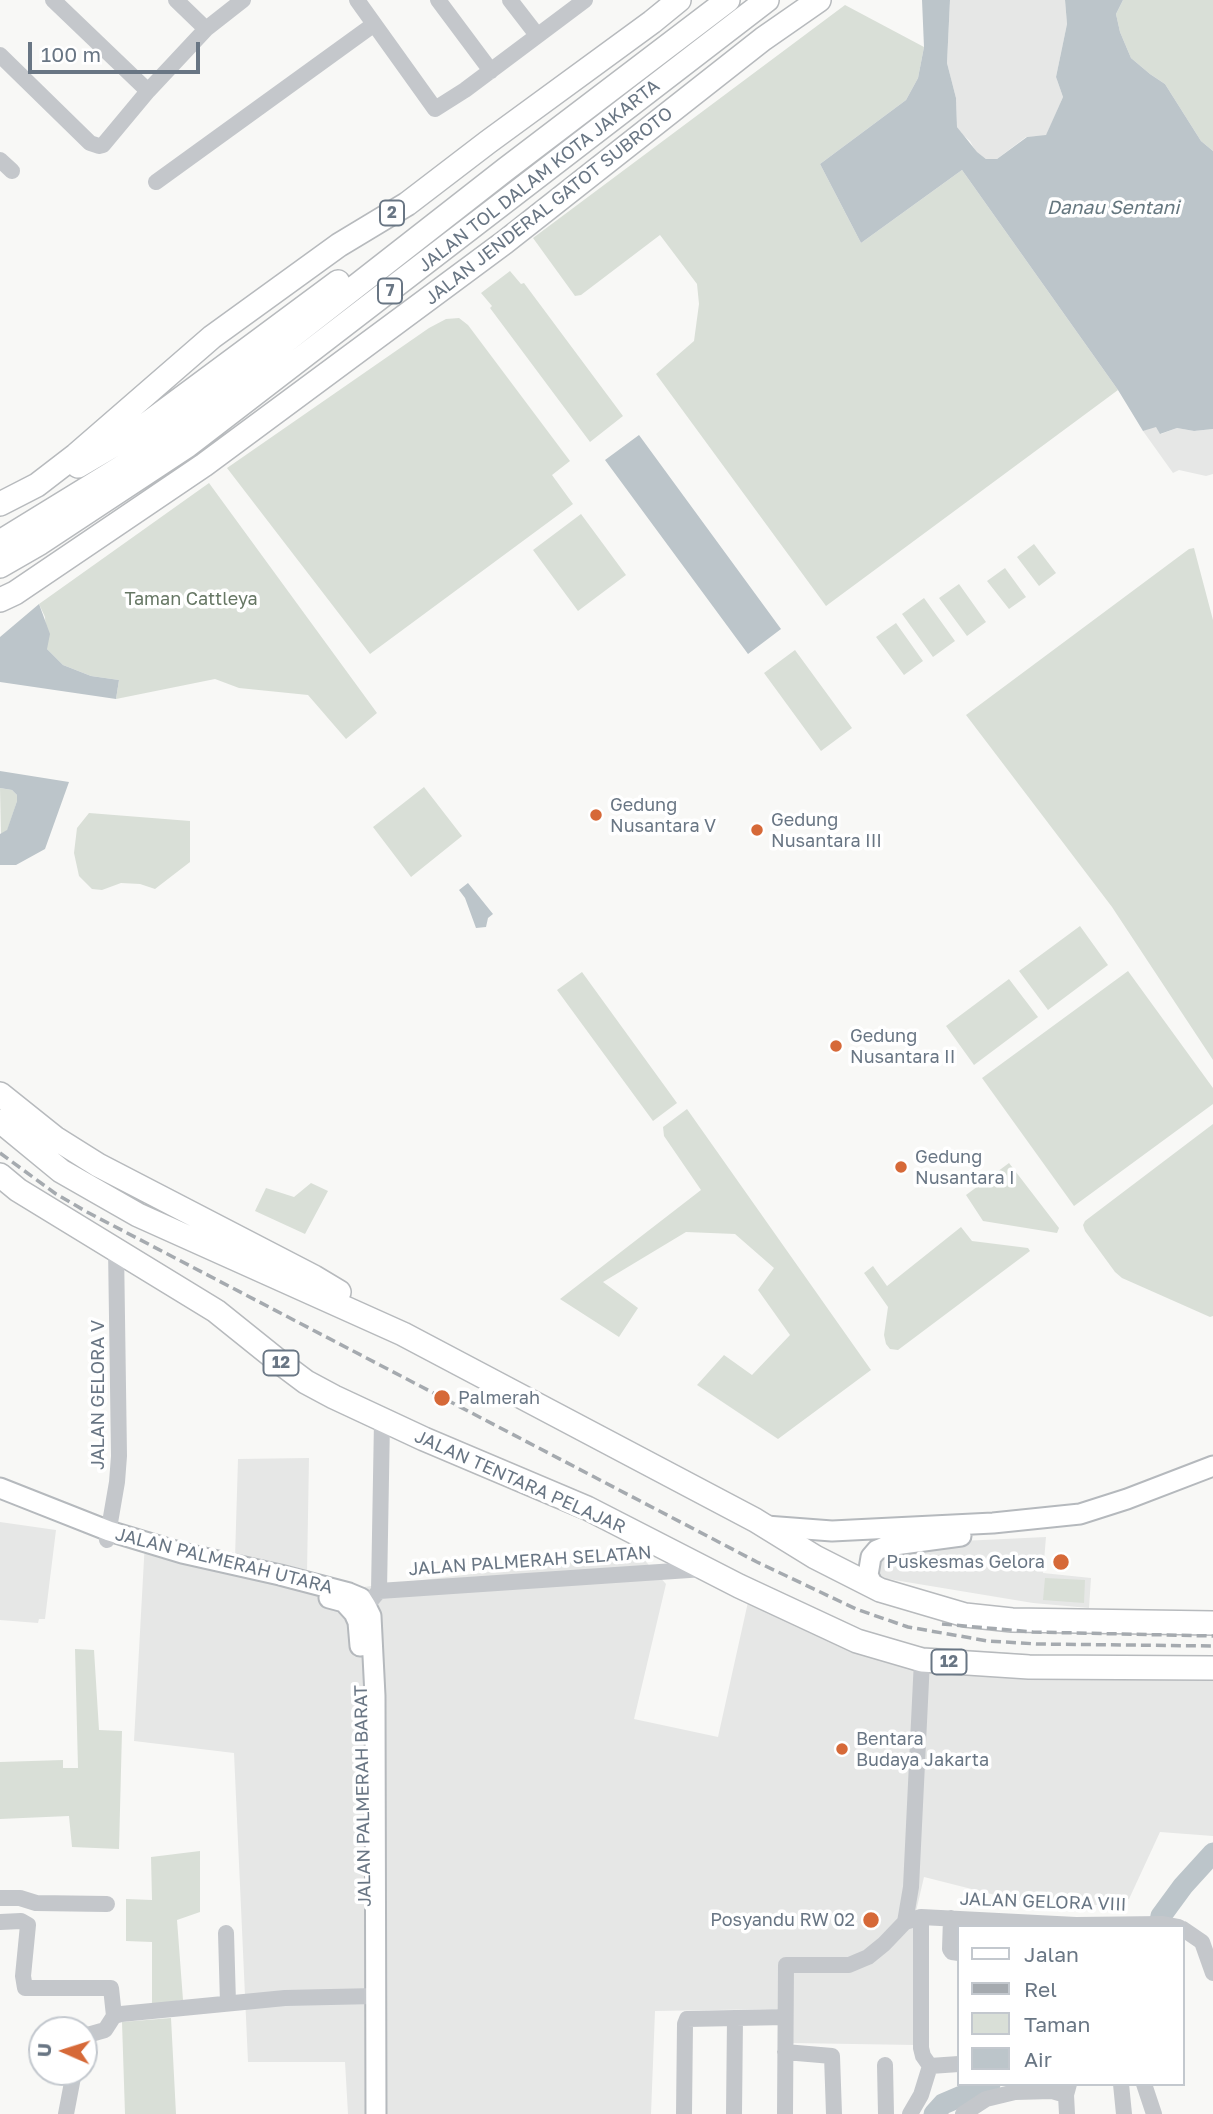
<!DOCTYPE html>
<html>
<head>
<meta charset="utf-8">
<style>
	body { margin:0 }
	#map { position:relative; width:1213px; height:2114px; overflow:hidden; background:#f8f8f6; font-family:"Golos Text",sans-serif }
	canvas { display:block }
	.legend { position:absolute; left:957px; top:1925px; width:228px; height:161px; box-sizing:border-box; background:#fff; border:2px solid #c3c8ce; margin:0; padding:9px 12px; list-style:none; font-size:21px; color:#697684 }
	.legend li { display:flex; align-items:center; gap:14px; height:35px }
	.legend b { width:35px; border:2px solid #c3c8ce }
	.north { position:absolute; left:28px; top:2016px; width:70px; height:70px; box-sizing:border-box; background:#fff; border:2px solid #c3c8ce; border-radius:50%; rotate:273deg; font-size:19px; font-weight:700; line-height:28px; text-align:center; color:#697684 }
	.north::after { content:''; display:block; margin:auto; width:24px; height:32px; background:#d66938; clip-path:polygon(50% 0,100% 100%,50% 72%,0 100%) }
	.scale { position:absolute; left:28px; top:42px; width:172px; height:32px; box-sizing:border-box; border:4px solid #697684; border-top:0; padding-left:9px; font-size:21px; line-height:24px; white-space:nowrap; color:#697684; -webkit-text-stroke:5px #fff; paint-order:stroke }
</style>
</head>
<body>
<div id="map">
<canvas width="1213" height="2114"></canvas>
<ul class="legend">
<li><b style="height:9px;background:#fff"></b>Jalan</li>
<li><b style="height:9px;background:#a5aaaf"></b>Rel</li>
<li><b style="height:19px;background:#d9dfd7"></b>Taman</li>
<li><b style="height:19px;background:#bcc5ca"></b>Air</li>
</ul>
<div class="north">U</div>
<div class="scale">100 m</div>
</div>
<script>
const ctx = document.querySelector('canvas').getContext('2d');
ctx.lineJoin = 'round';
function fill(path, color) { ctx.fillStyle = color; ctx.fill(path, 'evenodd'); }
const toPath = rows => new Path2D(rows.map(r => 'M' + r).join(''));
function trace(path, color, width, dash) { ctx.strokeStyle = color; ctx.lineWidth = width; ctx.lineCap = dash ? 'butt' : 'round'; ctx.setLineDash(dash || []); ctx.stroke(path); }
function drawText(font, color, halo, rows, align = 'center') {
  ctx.font = font + ' "Golos Text",sans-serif'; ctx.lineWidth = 7; ctx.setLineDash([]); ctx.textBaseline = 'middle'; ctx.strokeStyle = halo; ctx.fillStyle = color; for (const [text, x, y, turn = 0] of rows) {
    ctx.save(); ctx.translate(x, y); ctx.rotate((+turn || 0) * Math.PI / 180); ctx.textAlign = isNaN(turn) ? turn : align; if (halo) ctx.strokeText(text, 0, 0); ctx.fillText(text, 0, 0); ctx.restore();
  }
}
const built = toPath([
	[950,0,1065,0,1067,24,1056,77,1063,97,1046,136,1026,137,997,159,986,159,976,152,970,141,963,135,957,127,956,98,947,63],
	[1156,426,1161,434,1177,428,1194,431,1213,429,1213,474,1206,476,1179,470,1173,473,1143,431],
	[309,1458,307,1573,355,1588,639,1554,666,1584,634,1719,718,1737,748,1602,829,1640,1088,1658,1213,1673,1213,1836,1160,1832,1129,1899,1096,1905,1031,1904,924,1877,914,1920,916,2045,791,2043,777,2009,655,2011,651,2114,348,2114,345,2062,248,2062,234,1753,134,1741,145,1541,235,1558,238,1459],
	[0,1522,56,1530,45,1619,39,1619,38,1623,0,1620],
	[1046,1537,1043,1573,1091,1578,1089,1608,1033,1603,876,1577,877,1545]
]);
const green = toPath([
	[1123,0,1213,0,1213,151,1201,141,1165,84,1150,74,1131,58,1120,32,1116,14],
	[845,5,924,47,918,78,906,100,820,164,861,243,962,170,1118,390,826,606,656,374,694,341,699,304,697,284,660,235,581,295,575,296,533,238],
	[510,271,521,284,524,283,623,416,590,442,490,308,492,306,481,293],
	[459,318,468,325,570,461,552,475,573,504,370,654,227,468,429,328,446,319],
	[209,483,377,713,346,739,308,695,239,688,215,679,116,699,119,680,91,676,63,665,47,649,45,617,39,604],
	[581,514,626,575,578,611,533,550],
	[1034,544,1056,573,1039,586,1017,557],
	[1194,548,1213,620,1213,1060,1112,907,966,715,1189,549],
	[1005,568,1026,597,1009,609,987,581],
	[959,584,986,622,967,636,939,598],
	[924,598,955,641,933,657,902,614],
	[896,623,923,661,904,675,876,637],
	[795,650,852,728,821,751,764,673],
	[424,787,462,836,411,877,373,827],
	[0,788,12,790,17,795,17,801,7,831,1,834],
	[89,813,190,821,190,862,155,889,140,884,121,883,102,890,92,889,79,876,74,853,77,828],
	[1080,926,1108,965,1048,1010,1019,971],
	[1128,971,1213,1088,1213,1104,1074,1206,982,1078],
	[582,972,677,1103,653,1121,557,990],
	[1009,979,1038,1017,974,1065,946,1026],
	[687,1109,871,1370,778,1439,697,1385,724,1355,752,1375,790,1335,758,1290,774,1268,735,1234,686,1232,603,1282,638,1308,619,1337,560,1299,701,1190,664,1136,663,1127],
	[1213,1124,1213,1316,1210,1317,1122,1278,1115,1272,1085,1231,1083,1225,1085,1221],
	[1009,1163,1059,1228,1057,1233,983,1221,966,1195],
	[311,1183,328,1191,305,1234,255,1211,266,1188,294,1197],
	[961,1227,972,1241,1028,1248,1030,1251,898,1350,890,1349,886,1344,884,1335,888,1307,864,1273,873,1266,887,1286],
	[1045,1578,1085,1580,1084,1603,1043,1600],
	[75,1649,94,1650,99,1730,122,1731,119,1849,72,1847,69,1816,0,1819,0,1762,63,1760,63,1768,78,1768],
	[200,1851,200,1912,177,1920,183,2000,152,2005,152,1942,126,1941,126,1899,152,1900,151,1857],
	[171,2018,176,2114,125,2114,122,2022]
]);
const water = toPath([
	[922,0,950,0,947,63,956,98,957,127,977,152,986,159,997,159,1027,137,1046,135,1063,97,1056,77,1067,24,1065,0,1123,0,1116,14,1120,32,1131,58,1150,74,1165,84,1201,141,1213,151,1213,429,1194,431,1177,428,1160,434,1156,427,1143,431,1118,390,962,170,861,243,820,164,906,100,918,78,924,47],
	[639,435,781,629,748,654,605,460],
	[39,604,50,634,47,649,63,665,91,676,119,680,116,699,0,682,0,637],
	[0,771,69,782,45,849,16,865,0,865,0,834,7,830,17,801,17,795,12,790,0,788],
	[468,883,493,914,488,918,486,927,476,928,465,898,459,890]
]);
const river = toPath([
	[1159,1927,1161,1916,1183,1886,1213,1853],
	[934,2114,943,2104,990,2084]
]);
const minor = toPath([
	[53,0,148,91],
	[176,0,206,29],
	[357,0,435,109,465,90,585,0],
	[438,0,491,71],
	[510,0,537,35],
	[0,55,90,143,99,146,103,145,148,91,206,29,243,0],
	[0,160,12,171],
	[156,182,373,25],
	[107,1540,117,1482,119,1456,116,1248],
	[379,1591,382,1421],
	[366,1606,379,1591,704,1569],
	[0,1898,20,1898,36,1903,107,1904],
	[951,1918,950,1949,952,1952,959,1953],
	[0,1922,21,1921,28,1925,23,1976,25,1988,111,1988,114,2016],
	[905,1922,921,1917,1076,1925,1163,1924,1179,1927],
	[1183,1929,1202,1942,1213,1973],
	[226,1933,228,2003],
	[84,2036,105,2030,114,2016,121,2014,285,1998,376,1996],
	[785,2052,832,2056,834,2114],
	[885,2065,886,2114],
	[930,2066,959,2064],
	[1121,2084,1124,2114],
	[1144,2084,1154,2114],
	[66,2114,74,2072],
	[684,2114,685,2024,687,2019,785,2017],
	[734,2114,735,2018],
	[785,2114,786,1965,849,1965,868,1957,884,1944,905,1922,911,1887,922,1660],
	[910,2114,921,2095,930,2066,923,2056,921,2048,921,1917],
	[963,2114,986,2099,1015,2092,1052,2091,1066,2095],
	[1067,2114,1066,2095,1069,2084]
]);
const major = toPath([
	[0,1488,109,1531,182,1553,280,1575,349,1593,361,1598,366,1606,371,1616,375,1696,376,2114],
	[766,1526,832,1531,993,1523,1080,1514,1127,1499,1213,1466],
	[880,1590,872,1583,868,1575,871,1557,877,1550,887,1546,961,1536],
	[329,1598,344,1602,354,1613,358,1622,360,1646]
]);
const highway = toPath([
	[78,466,136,432,338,282],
	[0,504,37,485,76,455,212,337,339,245,407,204,488,142,652,22,679,0],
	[0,542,135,459,506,169,728,0],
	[0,566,40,543,187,446,767,0],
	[0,600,15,593,204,465,505,242,763,39,819,0],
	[0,1094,55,1138,98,1165,314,1277,339,1292],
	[0,1121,61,1171,138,1215,403,1334,755,1520,815,1557,880,1590,965,1615,1012,1620,1213,1623],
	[0,1175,18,1190,216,1311,282,1364,306,1382,334,1397,424,1439,587,1508,739,1586,857,1641,922,1660,1029,1667,1213,1668]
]);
const rail = toPath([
	[0,1153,56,1194,87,1212,757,1562,856,1609,908,1627,988,1641,1037,1644,1213,1646],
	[942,1624,1033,1632,1213,1636]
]);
const markers = [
	[596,815,7,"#d66938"],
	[757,830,7,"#d66938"],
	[836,1046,7,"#d66938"],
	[901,1167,7,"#d66938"],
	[442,1398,9,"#d66938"],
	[1061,1562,9,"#d66938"],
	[842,1749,7,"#d66938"],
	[871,1920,9,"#d66938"]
];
const shields = [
	[392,213,24],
	[390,291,24],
	[281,1363,35],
	[949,1662,35]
];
const shieldNames = [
	["2",392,213],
	["7",390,291],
	["12",281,1363],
	["12",949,1662]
];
const streetNames = [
	["JALAN TOL DALAM KOTA JAKARTA",539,176,-38],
	["JALAN JENDERAL GATOT SUBROTO",549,206,-38],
	["JALAN GELORA V",98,1395,-90],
	["JALAN TENTARA PELAJAR",520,1482,24],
	["JALAN PALMERAH UTARA",224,1561,14],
	["JALAN PALMERAH SELATAN",530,1561,-4],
	["JALAN PALMERAH BARAT",363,1796,-91],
	["JALAN GELORA VIII",1043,1902,2]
];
const parkNames = [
	["Taman Cattleya",191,599]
];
const poiNames = [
	["Gedung",610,805],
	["Nusantara V",610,826],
	["Gedung",771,820],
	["Nusantara III",771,841],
	["Gedung",850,1036],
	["Nusantara II",850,1057],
	["Gedung",915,1157],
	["Nusantara I",915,1178],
	["Palmerah",458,1398],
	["Puskesmas Gelora",1045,1562,"right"],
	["Bentara",856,1739],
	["Budaya Jakarta",856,1760],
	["Posyandu RW 02",855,1920,"right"]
];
const waterNames = [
	["Danau Sentani",1113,208]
];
fill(built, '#e6e7e6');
fill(green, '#d9dfd7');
fill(water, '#bcc5ca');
trace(river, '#bcc5ca', 21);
trace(major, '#b5b9bd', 23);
trace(highway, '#b7babd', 26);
trace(minor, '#c4c7cb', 16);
trace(major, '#fff', 19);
trace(highway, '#fff', 23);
trace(rail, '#a5aaaf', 3.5, [10, 5]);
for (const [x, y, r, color] of markers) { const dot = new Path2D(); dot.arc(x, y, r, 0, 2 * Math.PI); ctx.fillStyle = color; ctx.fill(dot); trace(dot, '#fff', 2.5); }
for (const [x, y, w] of shields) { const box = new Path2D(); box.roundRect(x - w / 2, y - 12.5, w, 25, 5); ctx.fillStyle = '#fff'; ctx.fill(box); trace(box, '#697684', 2); }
drawText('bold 16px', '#697684', null, shieldNames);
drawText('18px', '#697684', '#fff', streetNames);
drawText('18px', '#667764', '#fff', parkNames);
drawText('18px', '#697684', '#fff', poiNames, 'left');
drawText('italic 19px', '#65777f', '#fff', waterNames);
</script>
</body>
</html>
